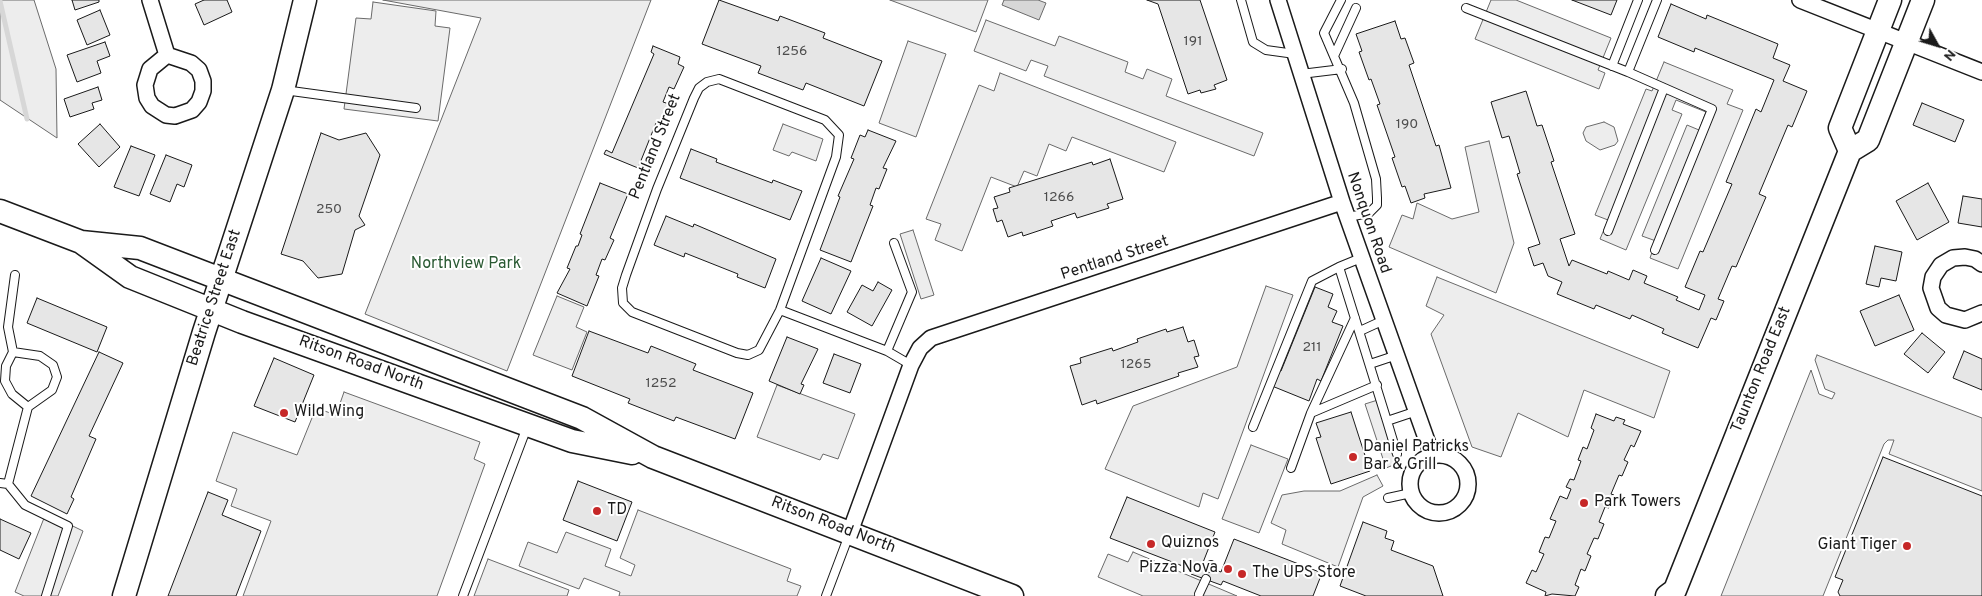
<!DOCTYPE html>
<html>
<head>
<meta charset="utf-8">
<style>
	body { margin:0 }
	#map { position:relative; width:1982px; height:596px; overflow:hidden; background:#fff; font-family:Overpass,sans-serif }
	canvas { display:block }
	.north { position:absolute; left:1912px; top:20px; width:50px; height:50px; -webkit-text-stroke:4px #fff; paint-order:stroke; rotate:129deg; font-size:14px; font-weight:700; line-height:20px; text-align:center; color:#1a1a1a }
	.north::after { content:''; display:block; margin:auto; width:18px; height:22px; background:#1a1a1a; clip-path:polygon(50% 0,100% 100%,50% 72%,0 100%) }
</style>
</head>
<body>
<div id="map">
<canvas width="1982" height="596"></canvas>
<div class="north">N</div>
</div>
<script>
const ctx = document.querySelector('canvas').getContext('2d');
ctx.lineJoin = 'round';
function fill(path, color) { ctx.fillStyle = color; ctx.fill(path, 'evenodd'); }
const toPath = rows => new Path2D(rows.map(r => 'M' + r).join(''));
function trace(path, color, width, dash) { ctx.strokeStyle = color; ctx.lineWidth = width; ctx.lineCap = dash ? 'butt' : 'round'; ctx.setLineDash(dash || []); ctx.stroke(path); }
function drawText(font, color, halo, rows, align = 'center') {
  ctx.font = font + ' Overpass,sans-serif'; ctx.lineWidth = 4; ctx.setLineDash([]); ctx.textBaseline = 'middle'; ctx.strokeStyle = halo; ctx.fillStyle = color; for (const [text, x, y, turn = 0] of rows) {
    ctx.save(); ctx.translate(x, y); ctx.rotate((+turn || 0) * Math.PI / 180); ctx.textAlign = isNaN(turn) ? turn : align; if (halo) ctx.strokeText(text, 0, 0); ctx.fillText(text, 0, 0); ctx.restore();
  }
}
const built = toPath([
	[0,0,34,0,56,69,57,138,0,100,0,0],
	[383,0,651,0,507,371,365,314,481,18,383,0],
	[890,0,988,0,976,32,890,0],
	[1491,0,1516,0,1611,38,1598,70,1605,73,1599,89,1475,39,1491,0],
	[373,2,436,11,435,26,450,28,438,121,344,109,356,18,371,19,373,2],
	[986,20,1055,46,1059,36,1128,62,1125,72,1143,79,1147,69,1172,79,1166,96,1263,133,1254,156,1044,76,1048,66,1031,60,1026,71,974,51,986,20],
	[908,41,946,54,916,137,879,123,908,41],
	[1664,62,1733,90,1727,104,1743,110,1678,269,1650,258,1656,241,1642,236,1687,125,1699,130,1706,112,1676,100,1672,110,1682,114,1626,250,1600,239,1608,220,1595,215,1646,89,1652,91,1664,62],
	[1000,73,1176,142,1164,172,1072,137,1066,151,1049,144,1037,176,1024,171,1017,187,991,177,962,251,935,240,941,224,926,219,979,85,994,91,1000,73],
	[1604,122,1614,127,1618,141,1615,145,1600,150,1586,141,1583,133,1586,127,1604,122],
	[783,124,823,139,816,161,792,152,789,156,773,150,783,124],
	[1489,141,1514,243,1496,293,1389,247,1402,215,1413,219,1417,203,1452,219,1479,212,1465,147,1489,141],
	[913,230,934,295,921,299,900,234,913,230],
	[1437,277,1670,371,1654,418,1584,390,1568,437,1518,413,1501,457,1472,447,1431,334,1444,315,1426,306,1437,277],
	[1266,286,1293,295,1218,499,1203,493,1199,507,1105,469,1133,406,1237,367,1266,286],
	[557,296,584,307,576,327,587,332,572,370,533,355,557,296],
	[1817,355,1982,418,1982,491,1889,454,1894,440,1888,440,1884,444,1823,596,1721,596,1811,370,1819,394,1832,399,1835,393,1825,389,1815,360,1817,355],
	[777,385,855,414,838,459,823,454,820,460,757,437,777,385],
	[344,392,480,442,474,459,485,464,437,596,243,596,271,521,231,506,237,489,216,481,233,432,297,455,316,408,336,415,344,392],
	[1381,399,1401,462,1386,468,1365,404,1381,399],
	[1251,445,1288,459,1259,533,1222,519,1251,445],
	[1377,475,1383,486,1363,497,1338,567,1282,544,1286,530,1271,523,1282,495,1304,491,1340,491,1377,475],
	[638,510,791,569,787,581,801,586,797,596,619,596,620,592,584,578,579,589,519,566,528,542,557,553,566,532,611,549,605,566,631,576,635,565,620,558,638,510],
	[46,513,83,531,58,596,24,596,15,592,46,513],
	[1133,552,1237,596,1143,596,1098,577,1108,554,1128,562,1133,552],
	[488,559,569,590,567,596,474,596,488,559]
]);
const water = toPath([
	[1004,0,1038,0,1046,3,1039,20,1002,5,1004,0]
]);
const stream = toPath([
	[0,1,27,119]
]);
const building = toPath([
	[72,0,99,0,99,2,75,10,72,0],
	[204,0,227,0,232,12,204,25,195,4,204,0],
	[719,0,778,21,780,16,825,33,823,38,882,61,864,106,806,83,803,90,758,73,761,66,702,44,719,0],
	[1147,0,1200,0,1227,80,1214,85,1216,89,1201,93,1200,90,1188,94,1158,4,1147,0],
	[1572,0,1617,0,1611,15,1572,0],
	[1671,4,1706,19,1707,15,1778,44,1773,58,1790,65,1783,81,1807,91,1792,127,1788,125,1759,194,1766,197,1736,267,1732,266,1718,299,1724,301,1716,320,1711,318,1698,348,1662,333,1664,329,1632,315,1630,319,1596,305,1594,309,1557,294,1562,282,1548,276,1543,263,1534,266,1528,248,1540,244,1517,174,1520,173,1509,136,1502,138,1491,102,1526,91,1537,126,1542,125,1554,161,1551,162,1575,234,1560,239,1569,266,1572,260,1607,274,1608,271,1629,280,1633,270,1647,276,1644,283,1678,297,1676,300,1699,310,1705,295,1685,287,1700,251,1703,252,1732,184,1726,182,1756,109,1761,112,1774,80,1695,48,1694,52,1658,37,1671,4],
	[100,10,110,35,87,45,77,20,100,10],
	[1395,21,1401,39,1405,38,1414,63,1409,65,1436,146,1439,145,1451,188,1424,194,1425,198,1411,203,1405,186,1402,187,1392,158,1395,157,1377,105,1380,104,1371,79,1369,80,1359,52,1362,51,1356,34,1395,21],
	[105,42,110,56,97,61,101,73,77,82,67,55,105,42],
	[653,46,680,57,678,64,684,67,674,89,669,87,663,102,669,104,660,124,656,123,638,168,604,154,606,150,612,153,654,54,651,52,653,46],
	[98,87,102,100,92,103,94,109,70,117,64,99,98,87],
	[1922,103,1964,120,1955,142,1913,125,1922,103],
	[100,124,120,147,99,167,78,144,100,124],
	[868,130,896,141,883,168,887,169,879,189,876,188,870,205,873,206,851,262,820,250,840,197,838,196,854,159,851,158,860,135,865,137,868,130],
	[321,133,339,140,366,133,380,155,359,216,365,225,355,230,342,274,318,278,303,261,281,254,321,133],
	[131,146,155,155,139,196,114,187,131,146],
	[691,149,717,159,716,162,772,183,773,180,802,191,790,220,680,178,691,149],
	[166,155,192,165,184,187,177,184,170,202,150,194,166,155],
	[1110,159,1123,199,1107,204,1109,208,1077,218,1075,213,1051,221,1053,226,1023,236,1022,232,1008,237,1002,220,997,222,993,209,998,208,994,197,1010,192,1009,188,1092,162,1093,165,1110,159],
	[600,183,628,194,610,238,614,240,605,260,602,259,596,275,599,276,587,306,557,293,570,269,567,268,576,246,578,246,582,235,580,234,600,183],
	[1928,183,1949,222,1917,240,1896,201,1928,183],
	[1963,196,1982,199,1982,227,1958,223,1963,196],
	[666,216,693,227,694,224,776,259,765,288,737,277,738,274,685,253,684,257,654,245,666,216],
	[1875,246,1902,252,1896,281,1881,278,1879,287,1866,284,1875,246],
	[821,258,851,271,831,314,802,301,821,258],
	[878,282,892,290,872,326,847,312,862,285,873,291,878,282],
	[1315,287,1333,294,1328,307,1337,311,1332,322,1343,326,1321,381,1317,379,1309,401,1272,386,1278,370,1281,371,1315,287],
	[1899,295,1914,330,1875,346,1860,311,1899,295],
	[37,298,107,327,97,352,27,323,37,298],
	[1183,327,1188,342,1194,340,1199,356,1194,357,1198,367,1178,373,1179,376,1097,404,1096,400,1082,405,1070,366,1081,363,1080,358,1112,348,1113,351,1138,342,1137,339,1166,329,1167,332,1183,327],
	[589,331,648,353,651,346,696,364,693,370,753,393,735,439,676,417,674,421,628,403,630,399,572,376,589,331],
	[1922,333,1945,352,1928,373,1904,354,1922,333],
	[787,337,818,349,801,384,804,385,800,394,769,381,787,337],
	[1964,351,1982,359,1982,390,1953,378,1964,351],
	[99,352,123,363,89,436,96,439,71,497,74,499,67,514,31,496,99,352],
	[834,354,861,364,850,393,823,383,834,354],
	[274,358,314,375,295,422,254,406,274,358],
	[1351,412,1370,471,1331,484,1316,438,1321,437,1316,423,1351,412],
	[1596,414,1614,421,1616,417,1625,420,1623,424,1641,431,1634,447,1631,445,1624,460,1628,462,1622,476,1619,475,1611,494,1614,495,1609,508,1605,507,1599,522,1604,524,1598,539,1594,538,1587,554,1591,556,1585,571,1581,569,1575,585,1579,587,1575,596,1552,594,1545,596,1546,592,1526,583,1532,570,1536,572,1544,554,1539,552,1545,537,1549,538,1556,521,1550,519,1560,496,1567,499,1571,489,1566,487,1570,479,1574,480,1581,461,1578,460,1583,447,1587,449,1594,430,1591,428,1596,414],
	[1883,457,1982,496,1982,596,1840,596,1838,592,1843,580,1835,577,1883,457],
	[578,481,632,502,617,541,563,520,578,481],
	[208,492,228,500,222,515,261,531,236,596,168,596,208,492],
	[1127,497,1215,532,1202,565,1221,572,1234,539,1322,573,1313,596,1261,596,1223,581,1221,585,1191,574,1193,570,1110,538,1127,497],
	[0,519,31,533,19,559,0,550,0,519],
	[1363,522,1387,531,1385,538,1394,541,1391,550,1433,566,1443,596,1366,596,1340,586,1363,522]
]);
const lane = toPath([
	[1241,0,1253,42,1266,50,1295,54],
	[1341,0,1324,33,1354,103,1376,179,1377,198,1377,205,1369,213,1348,217],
	[1466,8,1628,72,1712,109,1655,250],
	[1334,56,1356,8],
	[1612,66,1638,0],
	[1628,72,1657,0],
	[1301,74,1342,69],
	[719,79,825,120,839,135,836,157,780,310,759,350,748,355,737,353,632,312,623,303,622,288,626,275,657,189,694,98,699,88,707,82,719,79],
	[284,90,416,108],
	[1608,231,1664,88],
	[1361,258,1339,267,1387,421,1417,411],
	[15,275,8,327,13,352,6,366,5,381,12,394,28,407],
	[780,310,887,351,911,365],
	[1360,331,1384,320],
	[887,351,912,292,894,243],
	[1370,364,1397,355],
	[1311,413,1355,318],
	[1387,421,1397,454],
	[1253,427,1312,281,1339,267],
	[1291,468,1311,413,1377,385],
	[0,483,8,484,28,407,52,390,57,377,53,365,40,356,13,352],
	[8,484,25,505,68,526,46,596],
	[1388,498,1411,493],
	[1210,568,1211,565],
	[1199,594,1206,579],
	[463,596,527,427],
	[826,596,849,535]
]);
const street = toPath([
	[150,0,167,55],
	[1278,0,1342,202,1432,455],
	[1800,0,1982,72],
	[167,55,191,63,199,70,203,81,203,91,199,102,192,110,175,116,166,115,152,106,147,98,145,85,150,69,167,55],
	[1982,264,1975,259,1965,257,1953,258,1941,265,1933,277,1931,288,1938,308,1946,315,1965,320,1982,313],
	'1410 484a29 29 0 1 1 58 0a29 29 0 1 1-58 0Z',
	[850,532,911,365,920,348,931,338,1342,202]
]);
const secondary = toPath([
	[1850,151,1840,128,1890,0],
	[0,211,81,242,130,277,242,322,572,441,632,453],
	[81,242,140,248,582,418,653,457,1012,596],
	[124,596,204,332,283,90,305,0],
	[1667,596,1675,590,1850,151,1868,140,1923,0]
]);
const markers = [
	[284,413,5,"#c62828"],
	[1353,457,5,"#c62828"],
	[1584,503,5,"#c62828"],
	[597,511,5,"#c62828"],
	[1151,544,5,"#c62828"],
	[1907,546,5,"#c62828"],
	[1228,569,5,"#c62828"],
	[1242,574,5,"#c62828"]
];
const numberNames = [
	["191",1193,42],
	["1256",792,52],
	["190",1407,125],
	["1266",1059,198],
	["250",329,210],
	["211",1312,348],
	["1265",1136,365],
	["1252",661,384]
];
const streetNames = [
	["Pentland Street",656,147,-68],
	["Nonquon Road",1368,223,71],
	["Pentland Street",1115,259,-18],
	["Beatrice Street East",215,298,-72],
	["Ritson Road North",361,364,20],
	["Taunton Road East",1762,370,-68],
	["Ritson Road North",833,526,21]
];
const parkNames = [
	["Northview Park",466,265]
];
const poiNames = [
	["Wild Wing",294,413],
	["Daniel Patricks",1363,448],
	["Bar & Grill",1363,466],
	["Park Towers",1594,503],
	["TD",607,511],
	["Quiznos",1161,544],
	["Giant Tiger",1897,546,"right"],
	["Pizza Nova",1218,569,"right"],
	["The UPS Store",1252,574]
];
fill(built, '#ededed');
trace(built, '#6a6a6a', 1);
fill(water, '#d7d7d7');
trace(water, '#6a6a6a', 1);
trace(stream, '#d7d7d7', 5);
fill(building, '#e6e6e6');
trace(building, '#1a1a1a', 1);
trace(lane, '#1a1a1a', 10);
trace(street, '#1a1a1a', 18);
trace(secondary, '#1a1a1a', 25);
trace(lane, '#fff', 8);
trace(street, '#fff', 15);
trace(secondary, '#fff', 22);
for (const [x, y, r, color] of markers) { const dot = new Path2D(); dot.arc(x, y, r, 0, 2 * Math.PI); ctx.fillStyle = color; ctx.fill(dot); trace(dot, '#fff', 2); }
drawText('14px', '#4d4d4d', null, numberNames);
drawText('16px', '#1a1a1a', '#fff', streetNames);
drawText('16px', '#2b5a34', '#fff', parkNames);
drawText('16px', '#1a1a1a', '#fff', poiNames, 'left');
</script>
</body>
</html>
